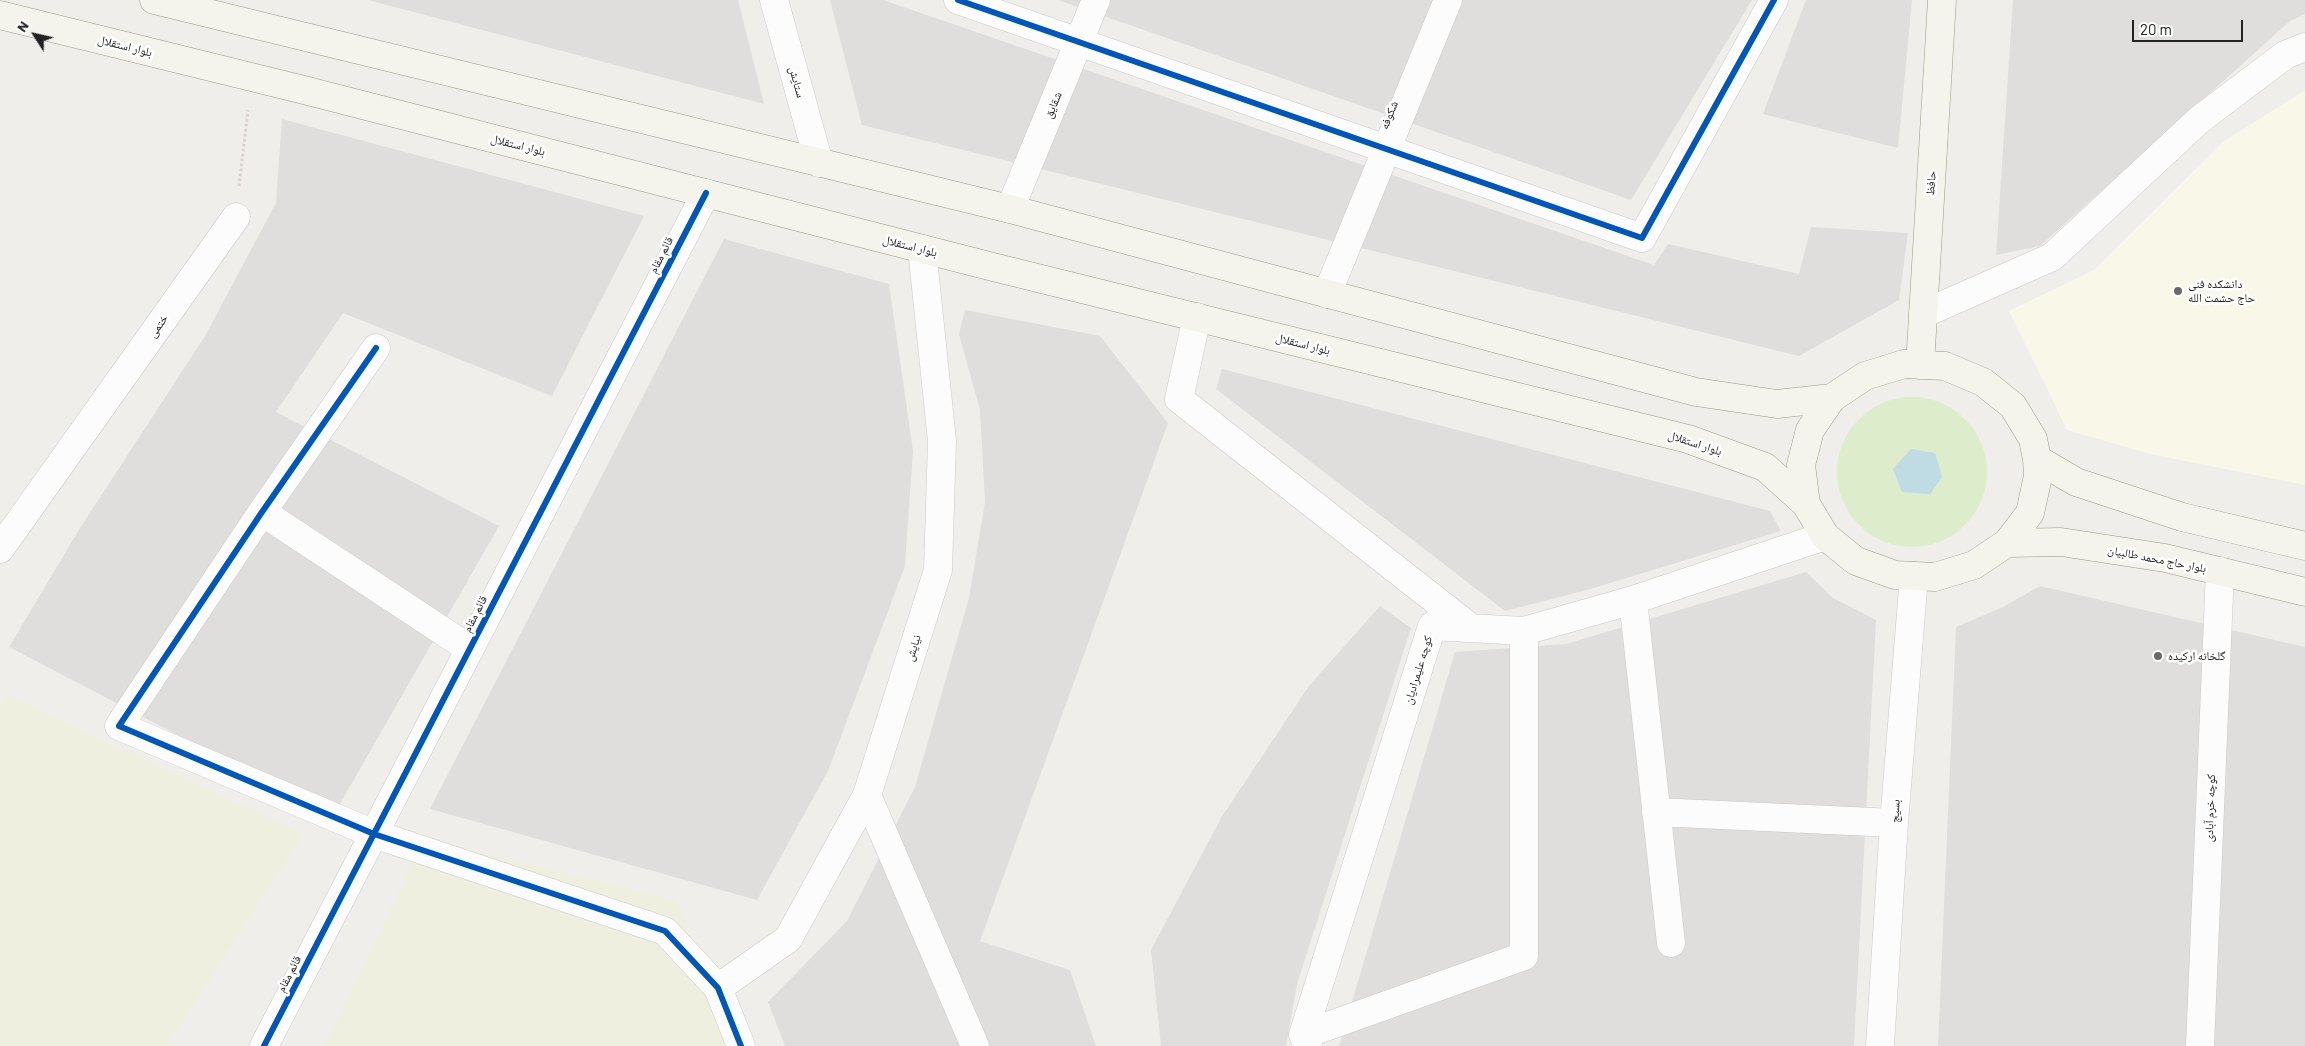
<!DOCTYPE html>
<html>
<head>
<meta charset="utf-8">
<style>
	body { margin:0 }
	#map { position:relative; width:2305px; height:1046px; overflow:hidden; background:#f0eeeb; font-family:Barlow,sans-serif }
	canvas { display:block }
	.north { position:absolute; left:10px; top:10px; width:50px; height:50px; -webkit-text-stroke:4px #fff; paint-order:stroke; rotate:305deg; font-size:14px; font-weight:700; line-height:20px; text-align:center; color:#222 }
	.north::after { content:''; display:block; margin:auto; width:18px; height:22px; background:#222; clip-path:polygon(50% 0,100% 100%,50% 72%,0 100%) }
	.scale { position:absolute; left:2132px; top:20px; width:111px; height:22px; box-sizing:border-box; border:2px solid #222; border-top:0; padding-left:6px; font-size:15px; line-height:18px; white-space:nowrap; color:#222; -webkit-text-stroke:4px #fff; paint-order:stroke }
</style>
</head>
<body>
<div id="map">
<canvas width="2305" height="1046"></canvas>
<div class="north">N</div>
<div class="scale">20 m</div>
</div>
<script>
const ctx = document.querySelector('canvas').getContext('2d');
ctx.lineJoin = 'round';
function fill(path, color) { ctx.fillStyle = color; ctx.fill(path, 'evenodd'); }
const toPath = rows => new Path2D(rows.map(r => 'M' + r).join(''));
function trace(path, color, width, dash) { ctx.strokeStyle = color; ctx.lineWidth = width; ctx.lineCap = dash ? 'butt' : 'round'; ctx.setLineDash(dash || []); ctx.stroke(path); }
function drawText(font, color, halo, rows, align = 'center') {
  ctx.font = font + ' Barlow,"Noto Naskh Arabic",sans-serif'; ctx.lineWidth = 5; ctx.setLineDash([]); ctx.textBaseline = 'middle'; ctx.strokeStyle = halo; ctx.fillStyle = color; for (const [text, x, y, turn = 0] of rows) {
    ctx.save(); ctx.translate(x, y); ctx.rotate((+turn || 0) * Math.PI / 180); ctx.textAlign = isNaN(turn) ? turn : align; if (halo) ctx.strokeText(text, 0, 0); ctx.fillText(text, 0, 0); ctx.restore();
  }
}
const residential = toPath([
	[368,0,738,0,764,104],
	[830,0,883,0,1654,265,1668,244,1799,274,1811,227,1908,233,1899,300,1799,356,862,125],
	[1058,0,1752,0,1631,200],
	[1806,0,1912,0,1898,148,1763,114],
	[2013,0,2305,0,2305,14,2290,21,2040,246,1996,255],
	[282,119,644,216,552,396,343,313,276,412,499,526,333,816,9,647,80,528,205,336,276,203],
	[724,239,889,284,913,451,905,566,828,771,757,900,430,809],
	[965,310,1100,336,1168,423,980,941,1070,970,1096,1046,785,1046,768,1002,847,921,915,787,969,598,985,502,980,410,959,334],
	[1222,369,1770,511,1781,531,1587,590,1505,611,1216,389],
	[1806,572,1833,598,1876,620,1854,1046,1339,1046,1455,652,1566,644],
	[2040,586,2305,647,2305,1046,1938,1046,1956,627,2003,607],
	[1380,606,1411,628,1297,984,1286,1046,1161,1046,1151,950,1221,818,1309,686]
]);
const education = toPath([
	[2305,90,2305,485,2150,454,2067,430,2009,311,2094,270,2223,142]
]);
const farmland = toPath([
	[8,695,304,834,167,1046,0,1046,0,702],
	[424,838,677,900,732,1046,325,1046]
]);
const grass = toPath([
	'1837 472a75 75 0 1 1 150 0a75 75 0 1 1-150 0Z'
]);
const water = toPath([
	[1911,449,1935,453,1942,477,1930,494,1902,492,1893,469]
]);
const path = toPath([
	[239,186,248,110]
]);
const street = toPath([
	[774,0,819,163],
	[958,0,1642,238,1774,0],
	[1010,209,1096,0],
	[1327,294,1448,0],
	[1923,314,2052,257,2199,120,2285,55,2305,47],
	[1197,317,1179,399,1471,628],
	[376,348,262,512,119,726,374,834,665,931,718,988,741,1046],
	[262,512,470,649],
	[0,549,236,217],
	[1633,600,1671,943],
	[867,795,975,1046],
	[1656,812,1894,823],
	[718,988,788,939,867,795,938,570,942,441,922,249],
	[1303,1035,1524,956,1524,631],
	[264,1046,706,193],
	[1308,1046,1303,1035,1432,626,1524,631,1633,600,1825,536],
	[1880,1046,1894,823,1914,576],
	[2200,1046,2220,571]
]);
const secondary = toPath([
	[154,0,1010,209,1696,392,1777,404,1832,398],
	[0,15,304,90,993,267,1688,439,1765,467,1806,504],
	[1904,364,1945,366,1983,382,2013,406,2033,439,2037,459,2038,476,2030,513,2007,543,1974,565,1935,577,1895,575,1856,561,1825,536,1806,504,1801,465,1810,430,1832,398,1865,376,1904,364],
	[1920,365,1942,0],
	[2037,459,2076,482,2182,517,2305,546],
	[2007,543,2061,542,2165,558,2305,592]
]);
const cycleway = toPath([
	[958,0,1642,238,1774,0],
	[376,348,262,512,119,726,374,834,665,931,718,988,741,1046],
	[264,1046,706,193]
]);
const markers = [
	[2178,291,5,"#6a6968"],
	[2158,656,5,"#6a6968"]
];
const streetNames = [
	["بلوار استقلال",125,46,14],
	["ستایش",797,82,75],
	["شقایق",1053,105,-68],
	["شکوفه",1389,115,-68],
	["بلوار استقلال",518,145,14],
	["حافظ",1931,183,-86],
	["بلوار استقلال",910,246,14],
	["قائم مقام",661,255,-63],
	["ختمی",158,326,-55],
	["بلوار استقلال",1303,344,14],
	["بلوار استقلال",1695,443,18],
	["بلوار حاج محمد طالبیان",2157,559,11],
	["قائم مقام",475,614,-63],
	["نیایش",913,648,-72],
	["کوچه علیمرادیان",1418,670,-73],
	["کوچه خرم آبادی",2210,808,-88],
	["بسیج",1895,811,-86],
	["قائم مقام",289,974,-63]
];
const poiNames = [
	["دانشکده فنی",2188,284],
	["حاج حشمت الله",2188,298],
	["گلخانه ارکیده",2168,656]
];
fill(residential, '#dfdedc');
fill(education, '#f8f7e8');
fill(farmland, '#efefdf');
fill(grass, '#ddeccb');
fill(water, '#bfdbe3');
trace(street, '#c9c8c7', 29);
trace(secondary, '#999a82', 29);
trace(path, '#dccecd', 3, [2.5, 2.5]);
trace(street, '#fdfcfc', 28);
trace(secondary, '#f4f4ed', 28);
trace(cycleway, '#0057b8', 6);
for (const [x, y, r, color] of markers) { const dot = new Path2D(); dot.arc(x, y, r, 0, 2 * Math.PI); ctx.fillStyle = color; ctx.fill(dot); trace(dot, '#fff', 2); }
drawText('12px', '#222', '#fff', streetNames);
drawText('12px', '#222', '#fff', poiNames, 'left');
</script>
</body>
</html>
